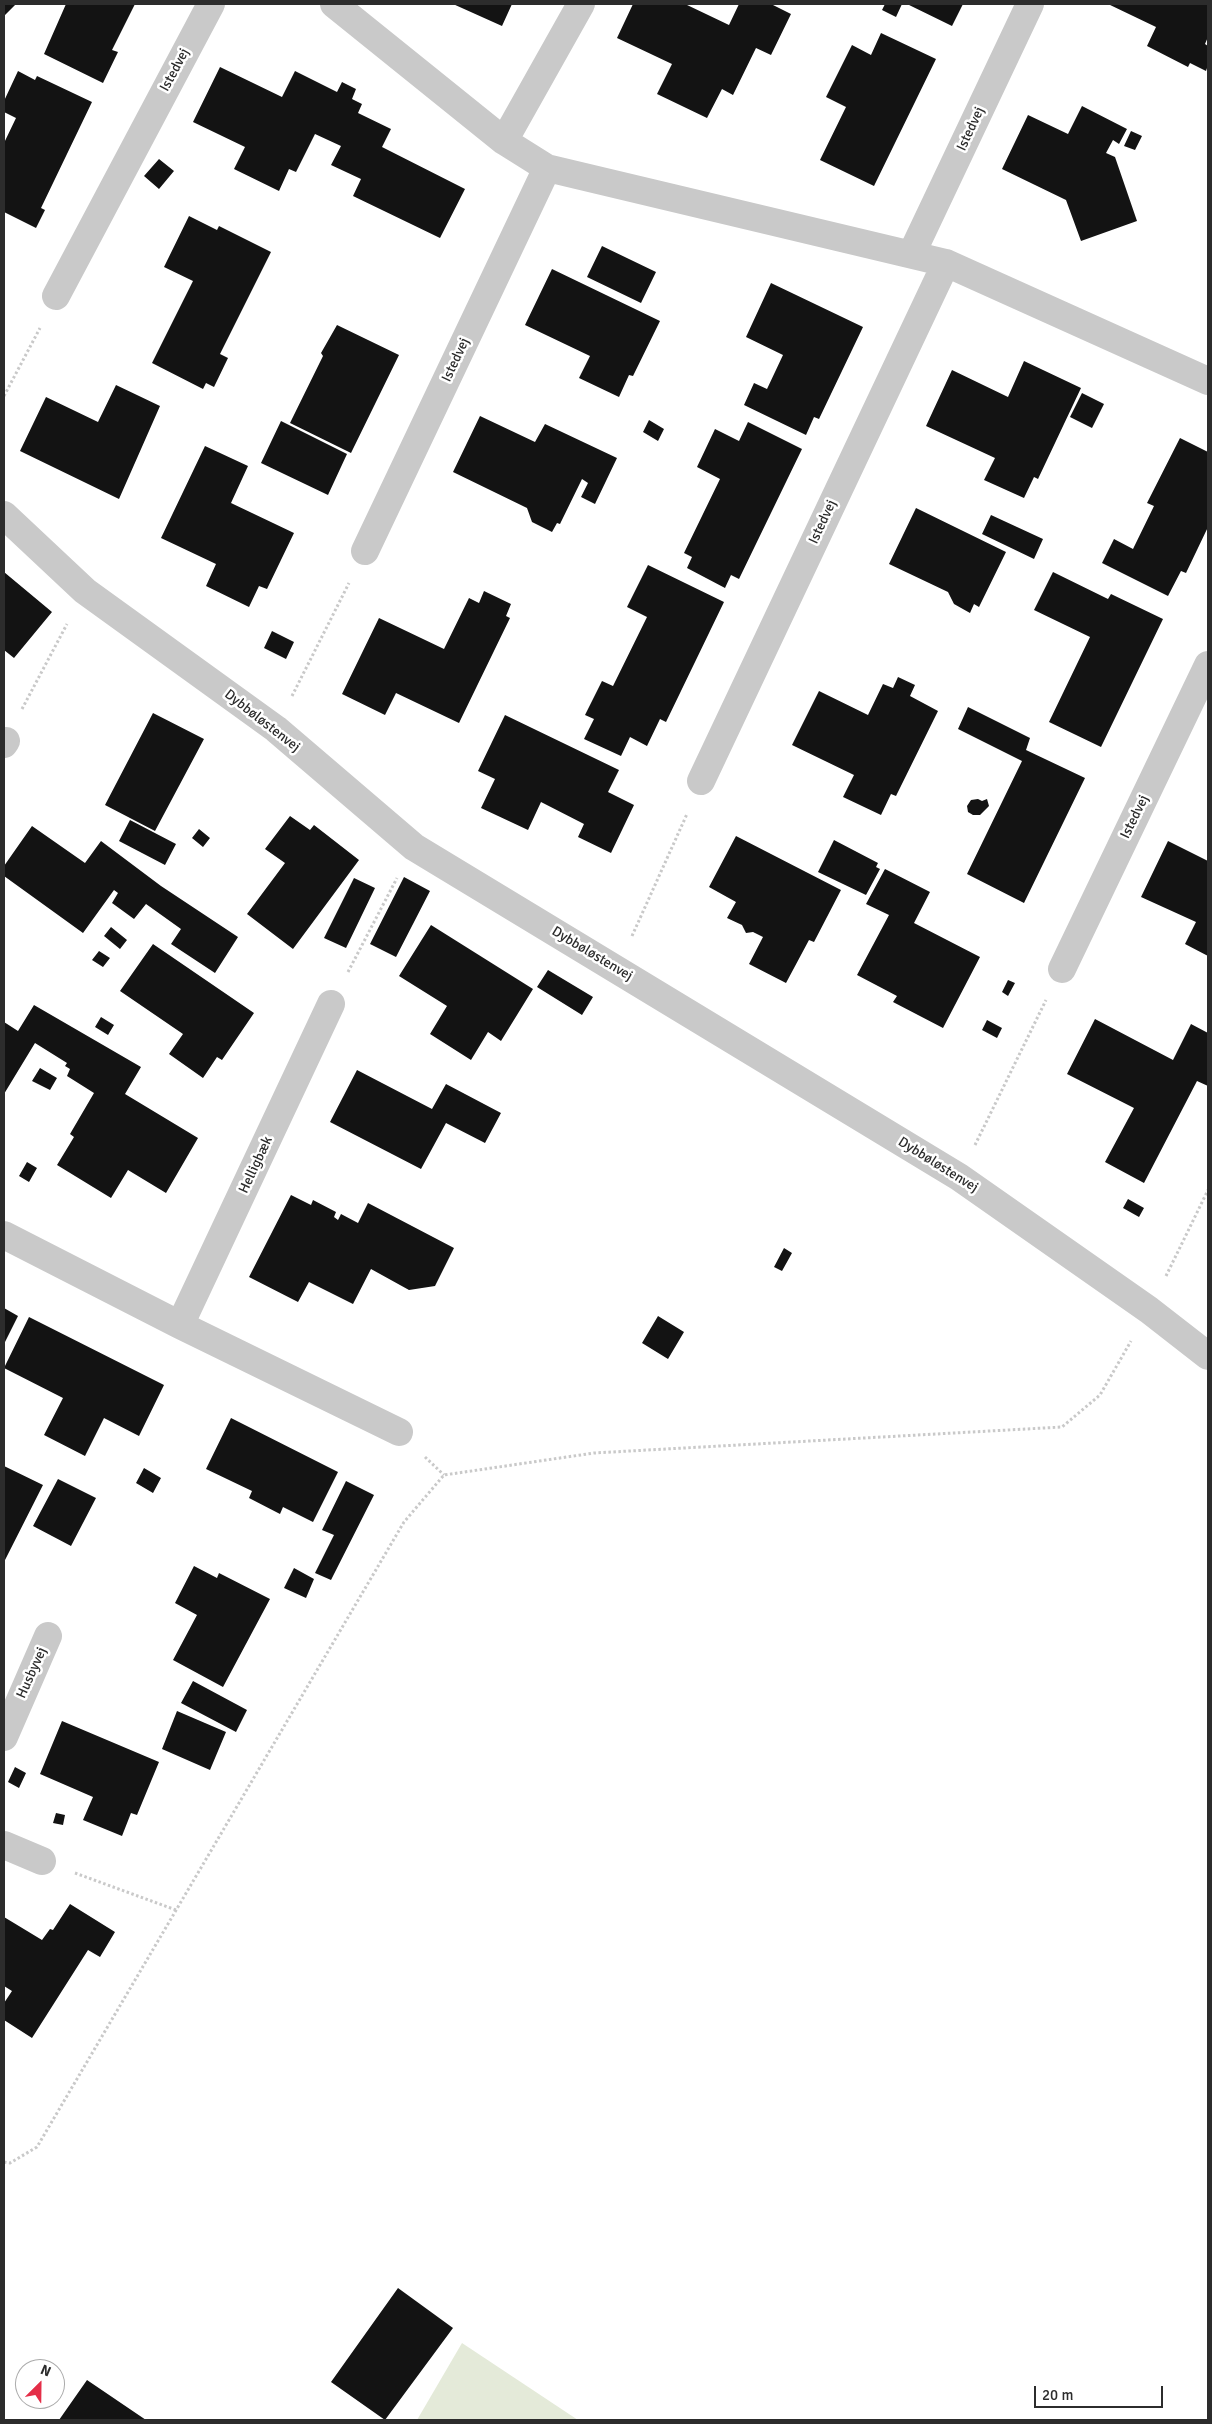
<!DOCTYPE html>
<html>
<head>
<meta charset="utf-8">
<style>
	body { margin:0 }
	#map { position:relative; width:1212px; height:2424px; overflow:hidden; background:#fff; font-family:Signika,sans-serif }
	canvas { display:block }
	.frame { position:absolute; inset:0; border:5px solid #2c2c2c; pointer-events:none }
	.north { position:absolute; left:15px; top:2359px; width:50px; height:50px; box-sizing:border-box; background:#fff; border:1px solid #ababab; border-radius:50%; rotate:23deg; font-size:14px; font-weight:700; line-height:20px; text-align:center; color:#2c2c2c }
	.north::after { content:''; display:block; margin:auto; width:18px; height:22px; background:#e42e48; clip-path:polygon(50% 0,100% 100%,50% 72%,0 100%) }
	.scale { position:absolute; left:1034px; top:2386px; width:129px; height:22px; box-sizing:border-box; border:2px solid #2c2c2c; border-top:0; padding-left:6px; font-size:15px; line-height:18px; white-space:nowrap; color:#2c2c2c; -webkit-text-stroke:4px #fff; paint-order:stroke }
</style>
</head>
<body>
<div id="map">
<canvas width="1212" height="2424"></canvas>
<div class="frame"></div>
<div class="north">N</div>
<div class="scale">20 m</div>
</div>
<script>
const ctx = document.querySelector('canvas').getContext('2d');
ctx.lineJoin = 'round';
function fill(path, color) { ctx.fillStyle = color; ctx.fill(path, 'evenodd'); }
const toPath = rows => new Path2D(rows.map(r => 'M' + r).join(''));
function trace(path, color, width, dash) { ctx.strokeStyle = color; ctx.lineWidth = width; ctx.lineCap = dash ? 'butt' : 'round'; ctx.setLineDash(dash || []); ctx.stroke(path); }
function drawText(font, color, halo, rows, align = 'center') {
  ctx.font = font + ' Signika,sans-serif'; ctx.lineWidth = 5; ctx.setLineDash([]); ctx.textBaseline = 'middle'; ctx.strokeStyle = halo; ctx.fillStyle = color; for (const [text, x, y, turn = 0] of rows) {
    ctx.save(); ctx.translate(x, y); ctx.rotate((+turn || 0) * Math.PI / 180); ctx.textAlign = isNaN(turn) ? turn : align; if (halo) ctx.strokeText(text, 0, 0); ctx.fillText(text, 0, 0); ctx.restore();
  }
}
const green = toPath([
	[462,2343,578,2420,417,2420]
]);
const building = toPath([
	[4,4,16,4,5,15],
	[66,4,135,4,112,50,118,52,103,83,44,54],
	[453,4,512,4,502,26],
	[633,4,685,4,729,25,739,4,771,4,791,14,771,55,756,48,733,95,722,89,707,118,657,94,672,64,617,38],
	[885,4,902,4,896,17,882,10],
	[907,4,963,4,952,26],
	[1108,4,1208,4,1208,37,1205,44,1208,46,1208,65,1206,71,1190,63,1188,67,1147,46,1156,27],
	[881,33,936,59,874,186,820,160,846,107,826,97,852,45,871,55],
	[220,67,282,97,295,71,337,92,342,82,356,89,352,99,362,104,358,113,391,129,382,147,465,189,440,238,353,196,361,179,331,165,341,146,315,134,296,172,289,169,279,191,234,169,245,147,193,122],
	[18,71,35,80,37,76,92,102,41,208,45,210,36,228,4,212,4,143,16,118,4,112,4,101],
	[1082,106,1127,129,1119,144,1113,140,1106,153,1115,157,1137,221,1081,241,1066,200,1002,169,1028,115,1068,134],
	[1131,131,1142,136,1135,150,1124,146],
	[159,159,174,171,159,189,144,176],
	[189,216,217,230,219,226,271,252,220,354,228,358,214,387,206,383,203,389,152,363,193,281,164,267],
	[602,246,656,272,641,303,587,277],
	[552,269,660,321,633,376,629,375,619,397,579,378,590,356,525,325],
	[771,283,863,327,819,419,814,417,806,435,744,405,754,383,767,389,783,355,746,337],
	[337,325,399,355,351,453,290,423,323,356,321,353],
	[1024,361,1081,388,1038,479,1034,477,1024,498,984,480,995,458,926,426,952,370,1008,397],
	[116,385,160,406,119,499,20,451,46,397,98,422],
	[1082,393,1104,404,1092,428,1070,417],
	[480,416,535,442,545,424,617,458,595,504,581,497,588,483,582,479,560,524,557,523,552,532,532,522,527,508,453,472],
	[649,420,664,429,658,441,643,432],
	[281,421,347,454,328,495,261,463],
	[748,422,802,449,739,579,731,575,725,588,687,568,692,557,684,553,720,479,697,467,715,429,739,441],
	[1180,438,1208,452,1208,527,1186,573,1181,571,1168,596,1102,563,1114,539,1133,549,1154,506,1147,503],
	[205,446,248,466,231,503,294,533,267,589,259,586,249,607,206,586,216,564,161,538],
	[916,508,1006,552,979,607,974,604,970,613,954,604,948,592,889,564],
	[991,515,1043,539,1034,559,982,534],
	[648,565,724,602,666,722,660,719,647,746,630,737,621,756,584,739,594,719,585,715,602,681,613,686,647,617,627,607],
	[4,572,52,612,14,658,4,650],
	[1053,572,1108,599,1111,594,1163,619,1101,747,1049,722,1090,637,1034,610],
	[484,591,511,604,506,616,510,618,459,723,396,693,385,715,342,694,379,618,444,649,469,598,479,603],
	[272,631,294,642,286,659,264,648],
	[898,677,915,685,910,696,938,711,896,796,891,794,881,815,843,797,854,775,792,745,819,691,868,715,883,684,893,688],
	[968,707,1030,738,1026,750,1085,778,1024,903,967,874,1022,761,958,729],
	[153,713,204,739,155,831,105,805],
	[505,715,619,770,608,792,634,805,611,853,578,837,584,824,541,802,528,830,481,808,495,779,478,771],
	[978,799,982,801,987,799,989,806,980,815,973,815,968,812,967,806,971,800],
	[290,816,310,830,314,825,359,860,293,949,247,914,285,863,265,849],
	[130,820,176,844,165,865,119,841],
	[32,826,85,863,101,841,161,886,238,937,215,973,171,944,181,929,146,904,134,919,112,903,118,893,114,890,83,933,4,876,4,866],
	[199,829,210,838,203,847,192,838],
	[736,836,841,890,814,942,809,940,786,983,749,964,763,937,753,932,746,933,742,925,727,918,736,902,709,887],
	[834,840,878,863,876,867,880,869,866,895,818,872],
	[1168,841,1208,861,1208,956,1185,944,1196,922,1141,897],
	[885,869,930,892,914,923,980,957,943,1028,893,1002,897,996,857,975,889,915,866,904],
	[404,877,430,891,396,957,370,944],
	[354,878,375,888,346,948,324,938],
	[431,925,533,989,501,1041,488,1032,471,1060,430,1034,447,1006,399,976],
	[111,927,127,940,120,949,104,936],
	[153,944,254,1013,222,1060,217,1057,203,1078,169,1054,183,1034,120,991],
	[99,951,110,958,103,967,92,960],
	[548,970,593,997,582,1015,537,987],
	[1008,980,1015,983,1008,996,1002,992],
	[34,1005,141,1067,125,1094,198,1138,166,1193,128,1170,111,1198,57,1165,74,1137,70,1134,94,1093,67,1076,70,1069,65,1066,67,1063,35,1043,4,1094,4,1022,18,1031],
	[101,1017,114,1025,108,1035,95,1027],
	[1095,1019,1173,1060,1191,1024,1208,1033,1208,1086,1197,1081,1144,1183,1105,1162,1134,1108,1067,1074],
	[987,1020,1002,1028,997,1038,982,1030],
	[40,1068,57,1078,50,1090,32,1081],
	[357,1070,432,1109,446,1084,501,1113,485,1143,446,1123,421,1169,330,1122],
	[27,1162,37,1168,29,1182,19,1176],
	[291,1195,311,1205,313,1200,336,1212,334,1217,338,1220,341,1214,358,1223,368,1203,454,1248,435,1286,409,1290,371,1269,353,1304,309,1282,298,1302,249,1277],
	[1128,1199,1144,1208,1139,1217,1123,1208],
	[784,1248,792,1253,782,1271,774,1267],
	[4,1308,18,1316,4,1344],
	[658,1316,684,1332,668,1359,642,1343],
	[29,1317,164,1385,139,1436,104,1418,85,1456,44,1435,63,1398,4,1368],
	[231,1418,338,1472,313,1522,283,1507,280,1514,249,1498,252,1491,206,1469],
	[4,1466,43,1485,4,1562],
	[144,1468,161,1478,153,1493,136,1483],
	[58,1479,96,1498,71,1546,33,1526],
	[346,1481,374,1495,331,1580,315,1573,334,1535,322,1530],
	[194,1566,217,1578,219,1573,270,1599,223,1687,173,1660,197,1615,175,1603],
	[294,1568,314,1579,306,1598,284,1588],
	[193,1681,247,1710,236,1732,181,1703],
	[177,1711,226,1732,210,1770,162,1749],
	[62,1721,159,1762,137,1815,131,1813,122,1836,83,1820,93,1797,40,1774],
	[15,1767,26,1773,19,1788,8,1782],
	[56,1813,65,1815,63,1825,53,1823],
	[70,1904,115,1932,100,1957,88,1950,32,2038,4,2020,4,2003,12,1991,4,1986,4,1917,42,1940,50,1929,53,1930],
	[398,2288,453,2328,385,2420,331,2382],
	[87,2380,146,2420,59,2420]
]);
const path = toPath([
	[4,396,40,328],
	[292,696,349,583],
	[22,709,67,624],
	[632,936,687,814],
	[348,972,397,878],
	[975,1145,1046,1000],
	[1166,1276,1208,1190],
	[425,1457,444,1475],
	[75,1873,176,1910],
	[4,2162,10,2163,37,2147,404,1522,444,1475,594,1453,1062,1427,1100,1395,1131,1341]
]);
const street = toPath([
	[334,4,504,141,547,168,946,263,1208,381],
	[504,141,581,4],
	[912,253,1030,4],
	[56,296,211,4],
	[4,515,85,591,276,729,414,847,959,1177,1149,1310,1208,1356],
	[365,551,547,168],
	[4,744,6,741],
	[701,781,946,263],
	[1062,969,1208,665],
	[4,1235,180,1325,399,1432],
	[180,1325,331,1004],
	[4,1737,48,1636],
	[4,1845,42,1861]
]);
const streetNames = [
	["Istedvej",175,70,-62],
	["Istedvej",971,129,-65],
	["Istedvej",456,360,-65],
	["Istedvej",823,522,-65],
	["Dybbøløstenvej",262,721,38],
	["Istedvej",1135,817,-64],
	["Dybbøløstenvej",592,954,31],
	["Helligbæk",256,1165,-65],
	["Dybbøløstenvej",938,1165,32],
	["Husbyvej",32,1673,-66]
];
fill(green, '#e4ead9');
fill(building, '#131313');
trace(path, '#c9c9c9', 3, [2.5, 2.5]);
trace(street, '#c9c9c9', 28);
drawText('14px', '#2c2c2c', '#fff', streetNames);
</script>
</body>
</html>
